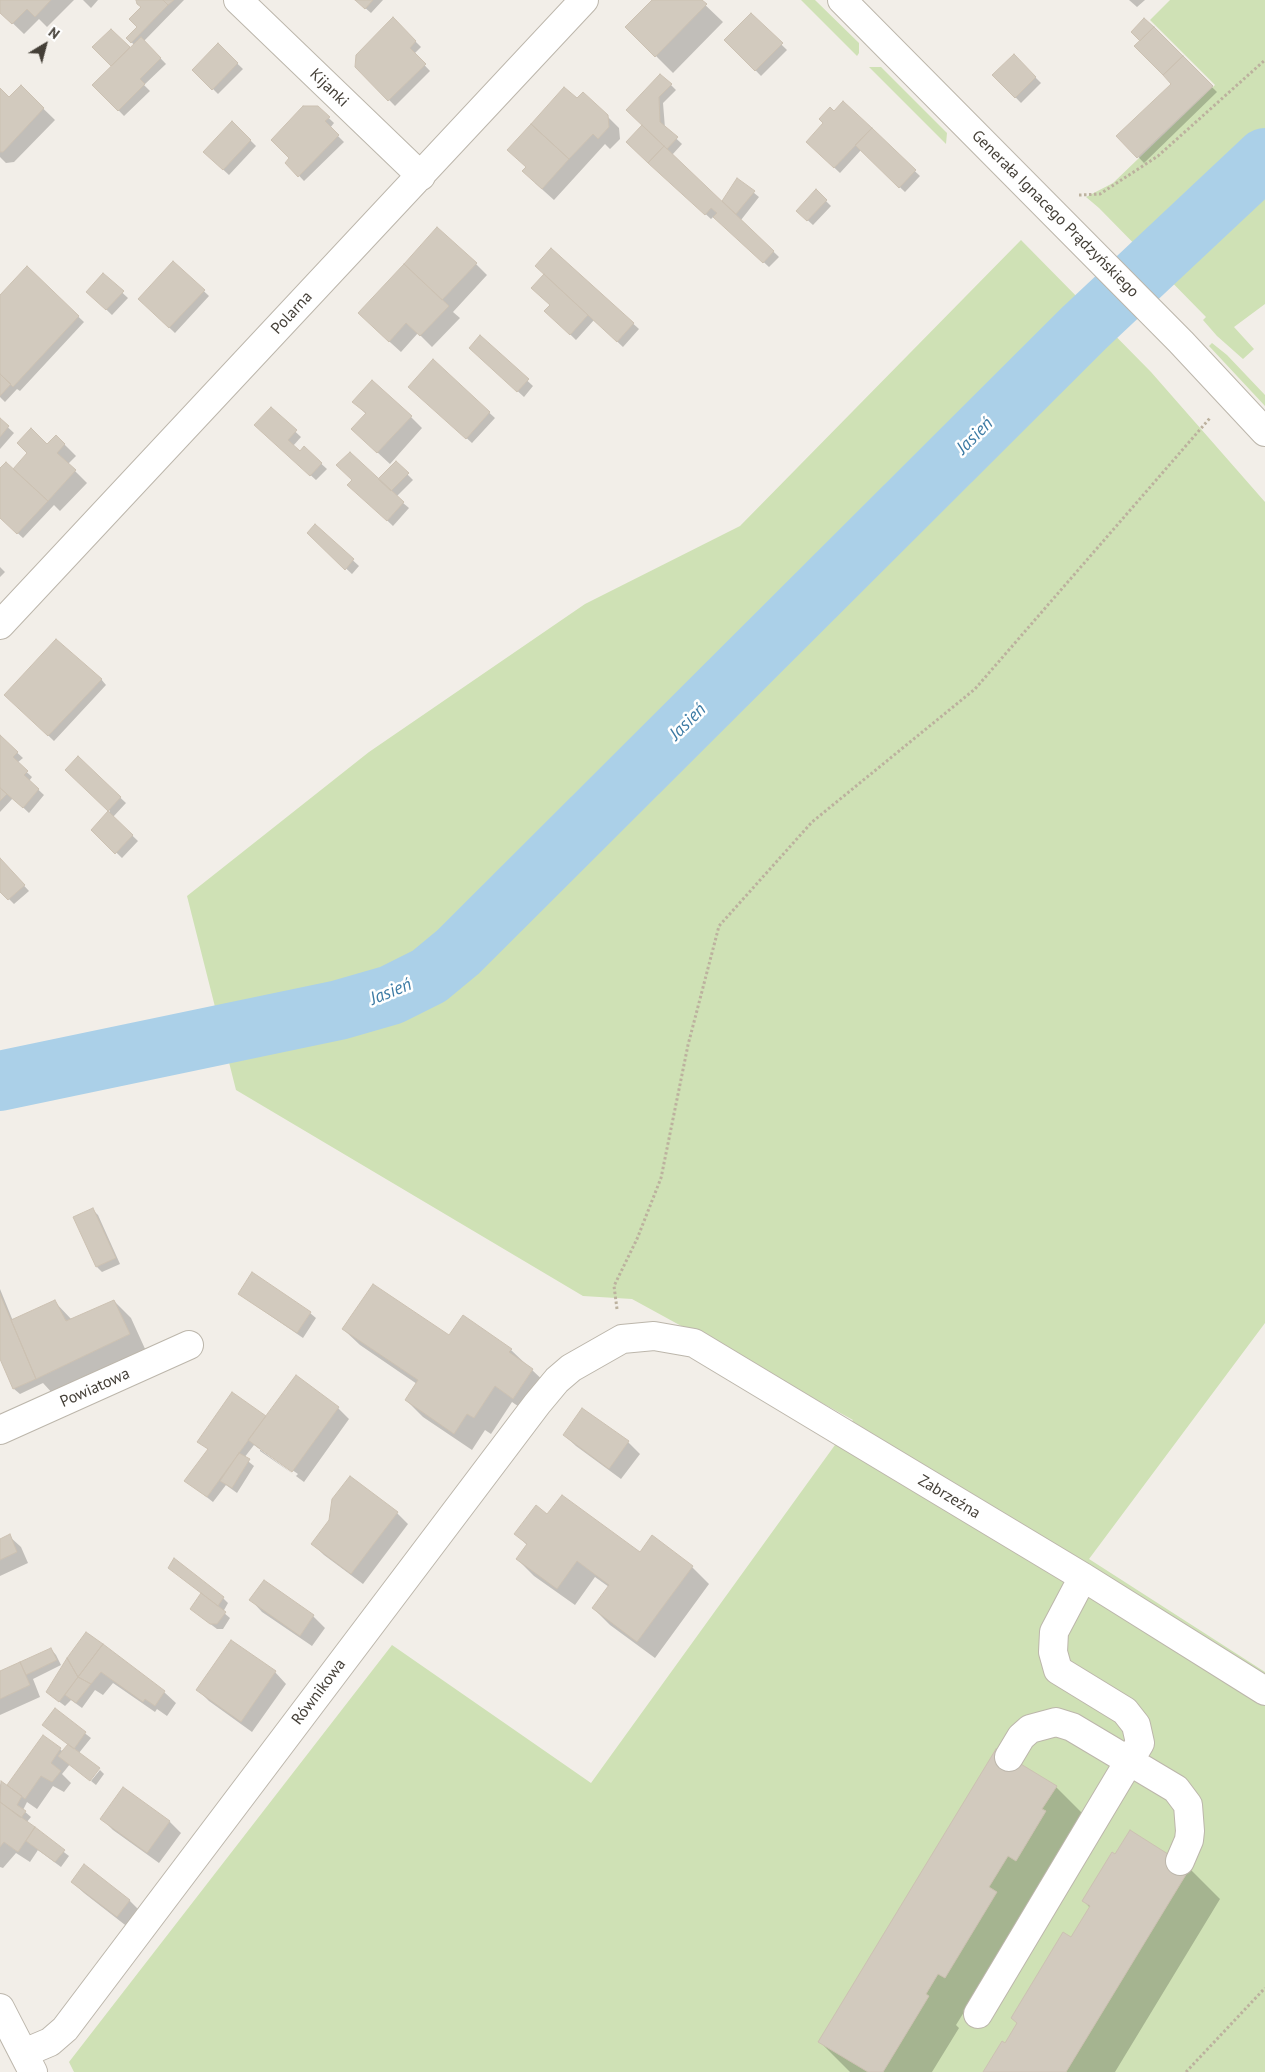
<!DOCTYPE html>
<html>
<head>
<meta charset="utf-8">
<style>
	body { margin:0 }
	#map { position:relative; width:1265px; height:2072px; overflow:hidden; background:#f2eee8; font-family:"PT Sans",sans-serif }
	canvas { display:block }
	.north { position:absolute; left:20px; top:20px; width:50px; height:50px; -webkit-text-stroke:4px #fff; paint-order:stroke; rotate:37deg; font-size:14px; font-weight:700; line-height:20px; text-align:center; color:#443f37 }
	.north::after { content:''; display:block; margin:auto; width:18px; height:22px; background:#443f37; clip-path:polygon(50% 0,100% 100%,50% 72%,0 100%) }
</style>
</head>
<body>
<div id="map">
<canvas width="1265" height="2072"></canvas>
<div class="north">N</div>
</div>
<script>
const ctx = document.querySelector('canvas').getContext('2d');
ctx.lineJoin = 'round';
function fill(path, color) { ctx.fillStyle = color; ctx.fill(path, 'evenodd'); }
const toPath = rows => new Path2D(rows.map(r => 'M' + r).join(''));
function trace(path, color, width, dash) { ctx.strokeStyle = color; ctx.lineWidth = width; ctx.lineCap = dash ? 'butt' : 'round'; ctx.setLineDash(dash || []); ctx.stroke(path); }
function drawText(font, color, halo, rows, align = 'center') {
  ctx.font = font + ' "PT Sans",sans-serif'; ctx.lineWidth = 5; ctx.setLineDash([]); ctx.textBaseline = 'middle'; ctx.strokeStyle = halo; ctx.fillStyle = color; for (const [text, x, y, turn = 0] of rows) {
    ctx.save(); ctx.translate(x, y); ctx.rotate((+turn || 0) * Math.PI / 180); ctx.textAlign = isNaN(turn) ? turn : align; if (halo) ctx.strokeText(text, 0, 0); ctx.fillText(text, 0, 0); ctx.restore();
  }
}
const green = toPath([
	[801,0,815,0,859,43,859,53,857,56],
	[1170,0,1265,0,1265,304,1234,327,1254,349,1243,359,1217,336,1203,320,1206,317,1099,208,1086,197,1113,183,1215,85,1150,20],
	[869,67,881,67,947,133,946,144],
	[1021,240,1151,372,1265,502,1265,1323,1089,1559,1265,1672,1265,2072,74,2072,69,2062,392,1645,591,1783,853,1420,632,1299,583,1296,236,1090,187,896,369,752,585,604,740,526],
	[1212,343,1227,355,1265,395,1265,406,1209,346]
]);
const shadow = toPath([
	[0,0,74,0,47,27,39,19,24,34,0,11],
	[83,0,98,0,91,8],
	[138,0,184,0,144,41,166,64,144,85,150,91,124,116,94,85,113,66,93,47,111,30,130,49,134,45,128,38,139,28,142,7],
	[356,0,383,0,371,13],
	[654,0,700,0,723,22,673,73,627,27],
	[1129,0,1145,0,1137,7],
	[751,15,787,50,761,76,726,40],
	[393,19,421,47,414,54,430,71,395,106,357,67],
	[1144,20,1217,92,1144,163,1118,136,1173,84,1142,41],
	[218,45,243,69,218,94,194,70],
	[1014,56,1041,83,1021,103,994,75],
	[671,85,676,90,663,103,665,128,682,144,672,155,722,202,737,179,759,197,741,220,779,257,769,267,714,216,711,219,633,147,643,125,628,110],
	[21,87,55,120,14,162,6,163,0,157,0,90,9,99],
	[577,100,607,116,619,128,620,139,610,149,605,144,554,200,535,183],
	[843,103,920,176,905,192,861,150,840,173,807,142],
	[317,107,334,123,330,128,344,142,304,181,287,163],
	[232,122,256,146,229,175,204,152],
	[816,191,831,206,813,225,803,216],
	[551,249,639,329,623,347,594,320,576,340,546,311,551,305,546,275],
	[173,262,209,296,175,333,139,299],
	[476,264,487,275,453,312,460,318,432,347,418,333,401,352,371,325],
	[27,268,84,322,20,391,17,389,5,402,0,397,0,297],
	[103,275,128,298,112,315,88,292],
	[480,337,533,386,524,397,476,353],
	[433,361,495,418,472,443,415,392],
	[354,402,411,417,422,428,390,464,364,440,366,414],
	[271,409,301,437,293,446,300,452,304,448,327,469,316,480,261,431],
	[0,420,14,433,0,449],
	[56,436,76,456,68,464,87,483,60,511,54,505,23,538,0,517,0,470,13,470,47,445],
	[396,463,413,480,396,497,409,508,393,526,355,490,378,481],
	[315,525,359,566,352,574,308,533],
	[0,567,5,572,0,577],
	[101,679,106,685,54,741,6,695],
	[0,737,23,758,17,763,32,777,29,781,44,795,29,813,13,798,0,812],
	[78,758,126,803,113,817,138,841,122,858,93,830,110,811,66,770],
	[0,860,29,891,14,904,0,890],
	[93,1210,98,1215,120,1264,102,1272,97,1267,75,1218],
	[0,1289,13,1321,54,1301,72,1320,114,1301,131,1318,146,1351,54,1395,43,1383,20,1394,14,1389,0,1355],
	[239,1294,310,1313,316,1318,303,1338],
	[343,1329,511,1350,550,1387,531,1415,512,1402,491,1434,485,1430,472,1450,423,1417,406,1400,417,1384,360,1345],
	[338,1408,349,1419,304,1482,254,1445,244,1458,254,1466,237,1493,226,1485,213,1502,186,1481,209,1450,199,1441,265,1416],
	[260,1448,298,1474,296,1476,260,1451],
	[583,1409,628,1442,640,1454,621,1479,576,1446,564,1435],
	[397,1513,408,1524,363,1584,324,1555,313,1544,330,1520],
	[548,1516,640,1553,692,1567,709,1584,655,1658,610,1625,593,1608,609,1587,595,1577,575,1605,534,1576,517,1559,527,1545,516,1534],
	[9,1536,21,1547,28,1563,0,1576,0,1540],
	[264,1582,313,1616,325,1628,312,1646,262,1612,251,1600],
	[202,1593,223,1598,228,1603,223,1612,230,1618,223,1629,217,1629,197,1614],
	[87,1633,164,1692,176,1703,167,1716,157,1709,155,1712,113,1683,103,1695,95,1690,82,1708,71,1700,65,1706,53,1697],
	[51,1649,56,1655,61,1665,33,1679,40,1697,0,1715,0,1672],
	[275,1672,286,1684,252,1732,209,1701,198,1690],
	[55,1710,91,1738,62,1774,71,1783,64,1792,53,1786,37,1809,27,1802,23,1810,31,1817,26,1823,69,1856,61,1867,38,1850,30,1862,16,1853,3,1868,0,1867,0,1785,1,1783,12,1791,60,1749,63,1752,69,1745],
	[100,1770,104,1774,96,1785,91,1781],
	[1056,1787,1086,1817,1020,1917,1027,1924,969,2004,956,2025,959,2028,932,2072,850,2072,820,2042],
	[102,1819,170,1822,181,1833,159,1863,113,1830],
	[84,1866,130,1901,141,1912,129,1928,84,1893,72,1882],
	[1189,1868,1220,1899,1115,2072,984,2072,1006,2044,1090,1908,1084,1901]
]);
const river = toPath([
	[0,1081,339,1010,391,995,429,976,458,952,1084,328,1265,158]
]);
const building = toPath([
	[0,0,51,0,35,17,27,9,12,24,0,13,0,0],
	[136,0,163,0,168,5,131,43,126,38,137,27,129,19,141,7,137,4,136,0],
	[163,0,174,0,168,5,163,0],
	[355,0,373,0,365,9,355,0],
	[652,0,702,0,707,4,655,57,625,27,652,0],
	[751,13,783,43,755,71,724,40,751,13],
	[393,17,416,41,410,48,426,64,388,101,355,67,356,55,393,17],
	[1144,18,1154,27,1140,41,1131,32,1144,18],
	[1154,27,1183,56,1163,75,1134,46,1154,27],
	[111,29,130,47,111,66,92,47,111,29],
	[141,37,161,58,140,79,145,84,118,111,92,85,141,37],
	[218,43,238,63,212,90,192,70,218,43],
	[1014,54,1036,77,1015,98,992,75,1014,54],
	[1183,56,1213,86,1137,158,1116,136,1171,84,1163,75,1183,56],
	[660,74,672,84,659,97,660,122,678,137,667,149,626,110,660,74],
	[21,85,44,108,3,152,0,152,0,88,9,97,21,85],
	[564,87,577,98,583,92,608,115,609,127,598,139,593,134,569,159,531,124,564,87],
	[843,101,872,128,834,168,806,142,823,123,819,119,830,107,834,111,843,101],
	[303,106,318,106,330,117,325,121,339,135,298,177,285,163,289,158,271,140,303,106],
	[232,121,251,140,223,170,203,152,232,121],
	[531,124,569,159,542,189,522,171,526,167,507,150,531,124],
	[642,125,664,146,648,163,626,142,642,125],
	[872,128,916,170,899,188,855,145,872,128],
	[664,146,774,251,763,263,713,217,717,213,711,208,705,215,648,163,664,146],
	[737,178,755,191,736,214,722,201,737,178],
	[816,189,827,200,807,221,796,211,816,189],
	[437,227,477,263,442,300,404,264,437,227],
	[551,248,634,323,617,342,535,266,551,248],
	[173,261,205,290,169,328,138,299,173,261],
	[404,264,449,306,420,336,406,323,389,342,358,313,404,264],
	[27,266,79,316,13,387,0,374,0,295,27,266],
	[103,273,124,291,106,310,86,292,103,273],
	[544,274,588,315,570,335,544,311,550,305,531,288,544,274],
	[480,335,529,379,517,392,469,348,480,335],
	[433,359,490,412,466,439,408,387,433,359],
	[0,374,11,384,0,396,0,374],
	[372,380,412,416,377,453,351,429,366,413,352,402,372,380],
	[271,407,297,430,288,440,300,451,304,446,322,463,310,476,254,425,271,407],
	[0,418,9,426,0,437,0,418],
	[31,428,47,444,56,435,65,444,57,453,76,470,48,501,13,469,27,453,17,443,31,428],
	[350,452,404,502,387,521,347,485,352,480,336,465,350,452],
	[396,461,409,473,391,491,378,479,396,461],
	[6,462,48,501,17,534,0,518,0,468,6,462],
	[315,524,354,559,345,570,307,533,315,524],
	[56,639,102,679,48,736,4,695,56,639],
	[0,735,18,752,13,757,28,771,24,775,39,789,23,808,0,788,0,735],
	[78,756,121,797,108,811,65,770,78,756],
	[0,788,7,794,0,801,0,788],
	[108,811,133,835,115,854,91,830,108,811],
	[0,858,25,885,8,900,0,892,0,858],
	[93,1208,116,1258,96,1267,73,1217,93,1208],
	[252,1272,311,1312,297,1333,238,1294,252,1272],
	[373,1284,449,1335,463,1315,512,1349,509,1352,533,1369,513,1399,495,1386,474,1418,467,1414,454,1434,405,1400,418,1380,342,1329,373,1284],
	[0,1294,36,1379,13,1389,0,1359,0,1294],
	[55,1300,66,1321,114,1300,130,1334,36,1379,11,1320,55,1300],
	[296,1375,339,1407,292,1472,248,1440,296,1375],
	[232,1392,266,1416,207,1497,184,1481,208,1449,197,1442,232,1392],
	[582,1408,629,1441,609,1469,563,1435,582,1408],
	[239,1453,250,1459,232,1488,220,1481,239,1453],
	[350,1476,398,1512,351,1574,311,1544,329,1520,332,1499,350,1476],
	[562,1495,640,1552,652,1535,693,1566,637,1642,592,1608,609,1585,577,1561,557,1589,516,1559,527,1544,514,1534,536,1505,547,1514,562,1495],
	[10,1534,17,1552,0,1560,0,1539,10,1534],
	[174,1558,224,1597,218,1606,168,1568,174,1558],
	[264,1580,314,1615,300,1636,249,1600,264,1580],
	[201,1593,226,1612,217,1624,210,1624,190,1609,201,1593],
	[86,1632,103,1644,78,1677,67,1658,86,1632],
	[231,1640,276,1671,241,1722,196,1690,231,1640],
	[103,1644,165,1691,155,1706,145,1699,143,1702,101,1672,91,1684,78,1677,103,1644],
	[51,1648,57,1660,26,1675,20,1662,51,1648],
	[67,1658,78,1677,59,1702,46,1692,67,1658],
	[20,1662,30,1685,0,1699,0,1671,20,1662],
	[78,1677,91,1684,76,1703,65,1695,78,1677],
	[55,1708,86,1732,74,1749,42,1725,55,1708],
	[43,1735,61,1748,51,1763,61,1771,52,1782,41,1776,25,1799,7,1785,43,1735],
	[68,1744,100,1768,90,1781,58,1756,68,1744],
	[996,1749,1057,1786,1042,1809,1046,1811,1016,1861,1008,1856,989,1887,997,1892,945,1978,938,1974,926,1994,929,1996,883,2072,868,2072,818,2042,996,1749],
	[1,1781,22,1796,17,1805,26,1811,21,1818,0,1802,1,1781],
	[123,1787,170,1821,147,1853,100,1819,123,1787],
	[0,1802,35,1827,18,1852,4,1842,0,1847,0,1802],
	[35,1827,65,1850,55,1862,26,1841,35,1827],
	[1130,1830,1190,1868,1066,2072,983,2072,1002,2041,1005,2043,1017,2023,1011,2018,1063,1932,1071,1937,1090,1906,1082,1901,1112,1852,1115,1854,1130,1830],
	[84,1864,130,1900,117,1917,71,1882,84,1864]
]);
const path = toPath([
	[1079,195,1100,194,1158,156,1265,60],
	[617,1309,614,1286,637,1239,661,1178,688,1045,719,926,812,822,975,689,1210,418],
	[1186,2072,1265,1988]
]);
const minor = toPath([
	[238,0,421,176],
	[842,0,1181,342,1265,432],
	[0,625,584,0],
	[0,1430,189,1345],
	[1009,1757,1021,1737,1030,1729,1056,1722,1072,1727,1176,1789,1188,1805,1190,1831,1189,1840,1180,1861],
	[0,2008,33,2072],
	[978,2014,1140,1743,1136,1725,1125,1711,1058,1670,1053,1652,1054,1632,1083,1577],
	[24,2053,50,2042,65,2029,537,1404,557,1380,571,1368,622,1339,654,1336,694,1343,1083,1577,1265,1691]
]);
const streetNames = [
	["Kijanki",329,88,44],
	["Generała Ignacego Prądzyńskiego",1055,214,45],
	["Polarna",292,313,-47],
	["Powiatowa",95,1388,-24],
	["Zabrzeźna",949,1497,31],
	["Równikowa",319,1692,-53]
];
const waterNames = [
	["Jasień",975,436,-45],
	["Jasień",688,722,-45],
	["Jasień",391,992,-22]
];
fill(green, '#cfe1b5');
fill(shadow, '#0003');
trace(river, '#abd0e8', 60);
fill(building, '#d2cabe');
trace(building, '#ccc1b2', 1);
trace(minor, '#bcb6ab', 30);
trace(path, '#bcb19e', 3, [2.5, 2.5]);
trace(minor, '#fff', 28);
drawText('16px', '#443f37', '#fff', streetNames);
drawText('italic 18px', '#3d7ba4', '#fff', waterNames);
</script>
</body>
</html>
